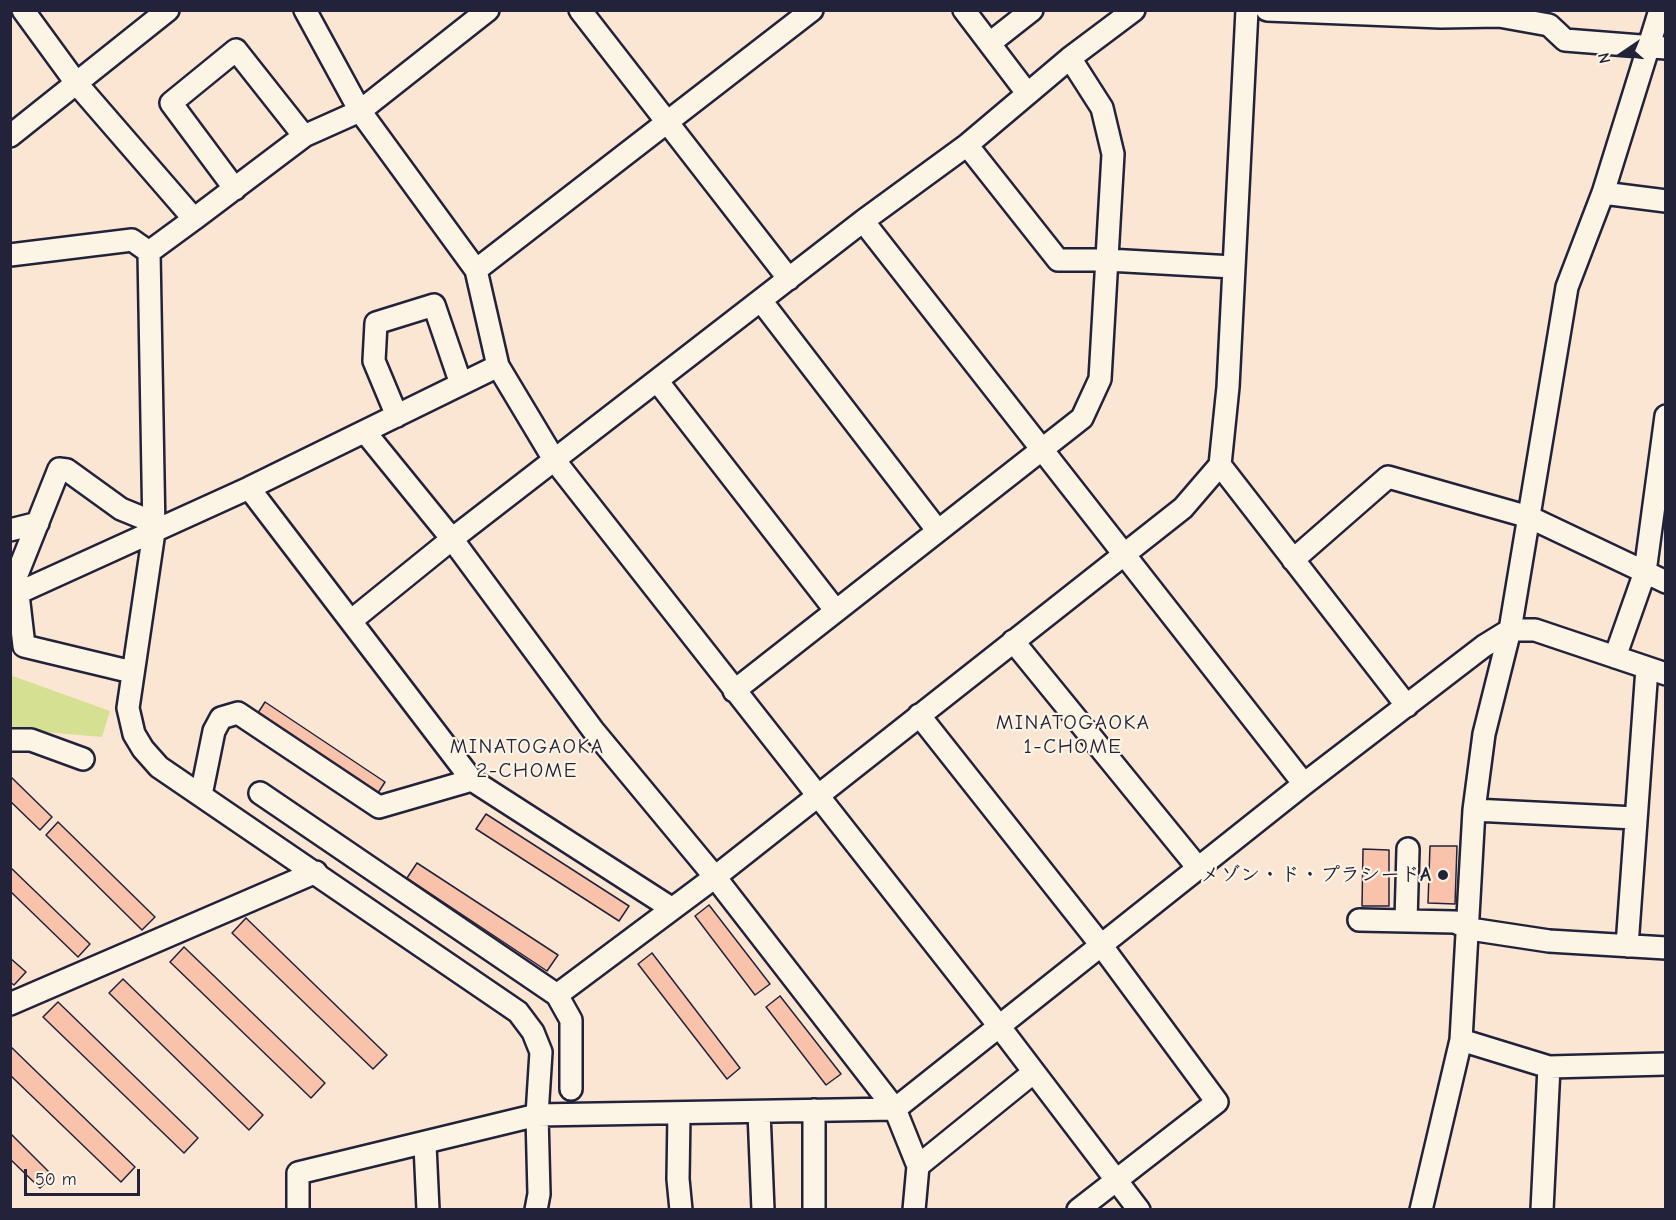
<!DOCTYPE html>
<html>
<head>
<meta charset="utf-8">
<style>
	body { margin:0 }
	#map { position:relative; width:1676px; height:1220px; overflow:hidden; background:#fbe6d4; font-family:"Comic Neue",sans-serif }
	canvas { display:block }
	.frame { position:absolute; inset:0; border:12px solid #22223b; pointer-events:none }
	.north { position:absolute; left:1592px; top:24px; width:60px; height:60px; -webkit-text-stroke:4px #fcf5e5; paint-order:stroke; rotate:257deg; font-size:16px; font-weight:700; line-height:24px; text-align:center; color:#22223b }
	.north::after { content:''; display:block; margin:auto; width:21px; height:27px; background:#22223b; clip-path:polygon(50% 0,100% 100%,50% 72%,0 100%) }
	.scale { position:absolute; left:24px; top:1169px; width:116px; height:27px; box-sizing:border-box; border:3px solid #22223b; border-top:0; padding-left:8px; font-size:18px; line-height:21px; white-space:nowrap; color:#22223b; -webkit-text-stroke:4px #fcf5e5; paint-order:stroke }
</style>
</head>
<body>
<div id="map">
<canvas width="1676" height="1220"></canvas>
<div class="frame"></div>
<div class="north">N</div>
<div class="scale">50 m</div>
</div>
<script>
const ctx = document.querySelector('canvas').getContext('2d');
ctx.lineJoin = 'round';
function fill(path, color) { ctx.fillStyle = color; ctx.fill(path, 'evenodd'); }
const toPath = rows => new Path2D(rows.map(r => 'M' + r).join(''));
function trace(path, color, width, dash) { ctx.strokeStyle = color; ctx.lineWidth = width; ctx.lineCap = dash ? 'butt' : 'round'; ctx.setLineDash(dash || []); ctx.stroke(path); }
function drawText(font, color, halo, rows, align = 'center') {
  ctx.font = font + ' "Comic Neue","Klee One",sans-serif'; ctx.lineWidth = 4.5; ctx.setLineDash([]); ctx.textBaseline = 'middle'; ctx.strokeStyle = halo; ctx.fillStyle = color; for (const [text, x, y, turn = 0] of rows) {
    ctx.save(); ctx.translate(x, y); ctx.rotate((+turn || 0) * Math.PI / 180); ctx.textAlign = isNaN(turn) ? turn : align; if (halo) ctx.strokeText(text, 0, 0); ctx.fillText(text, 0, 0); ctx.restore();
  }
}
const green = toPath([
	[10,675,110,711,102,737,11,729]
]);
const building = toPath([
	[265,702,385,782,376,796,256,716,265,702],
	[10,776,52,817,40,830,10,801,10,776],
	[486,814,629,906,619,921,476,829,486,814],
	[58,822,155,917,142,930,46,835,58,822],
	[1430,846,1457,846,1455,904,1428,903,1430,846],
	[1363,849,1389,850,1389,906,1362,906,1363,849],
	[417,863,558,955,547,971,407,878,417,863],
	[10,867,90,944,78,957,10,891,10,867],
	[709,905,770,984,755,995,695,916,709,905],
	[246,918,387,1055,373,1069,232,933,246,918],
	[184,947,325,1083,311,1098,170,962,184,947],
	[652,953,740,1068,727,1079,638,964,652,953],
	[10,958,26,972,14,985,10,982,10,958],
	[123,979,263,1115,249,1130,109,993,123,979],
	[780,996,841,1074,826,1085,766,1007,780,996],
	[58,1002,198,1138,184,1153,43,1017,58,1002],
	[10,1046,135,1167,121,1182,10,1075,10,1046],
	[10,1133,53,1176,40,1188,10,1159,10,1133]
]);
const minor = toPath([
	[23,10,77,84,194,219,304,136,360,111,488,10],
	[305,10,360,111,476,270,498,366,555,461,999,1026,1139,1210],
	[580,10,789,279],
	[964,10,1027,93],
	[1267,10,1441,17,1499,16,1549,25,1565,40,1666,48],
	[990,43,1032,10],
	[10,136,168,10],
	[967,145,1058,260,1108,260,1233,267],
	[235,189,171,103,236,50,304,136],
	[1603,193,1666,201],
	[194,219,149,252,154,532,128,708,134,734,143,749,159,767,518,1012,533,1032,541,1052,537,1115,539,1194,536,1210],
	[863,221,1304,784],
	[10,255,132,240,149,252],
	[476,270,812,10],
	[762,302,938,531],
	[658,382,836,611],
	[397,416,374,361,376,323,434,305,461,384],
	[365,432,452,539,593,730,715,877,895,1109,918,1166,914,1210],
	[1220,465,1407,706],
	[249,488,472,780,671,908],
	[10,530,38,523],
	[1293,560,1388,477,1529,517,1666,582],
	[18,593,249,488,498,366],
	[352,620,452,539,863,221,967,145,1070,58,1134,10],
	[1013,641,1199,869],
	[1615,657,1645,572,1666,416],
	[132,672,24,646,16,577,59,469,67,470,121,509,148,520,154,532],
	[734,691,1082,418,1100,379,1113,154,1102,108,1070,58],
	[919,715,1101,945,1217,1102,1078,1210],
	[10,740,31,740,83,759],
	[260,793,557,995,571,1020,571,1089],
	[201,795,214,731,221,718,238,713,379,807,472,780],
	[1474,810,1635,818],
	[1359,920,1455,922,1470,929,1549,941,1666,948],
	[1406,921,1408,849],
	[1627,946,1647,668],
	[557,995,715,877,1183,508,1220,465,1228,387,1247,10],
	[10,1004,316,872],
	[1461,1040,1549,1067,1542,1210],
	[1549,1067,1666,1064],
	[759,1112,763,1210],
	[679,1113,678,1179,681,1210],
	[425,1145,428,1210],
	[918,1166,1034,1072],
	[298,1210,298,1173,537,1115,895,1109,1304,784,1484,646,1510,630,1535,630,1666,674],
	[814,1210,814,1110],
	[1421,1210,1461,1040,1474,810,1484,734,1510,630,1567,287,1603,193,1660,10]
]);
const markers = [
	[1443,875,6,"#22223b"]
];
const poiNames = [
	["メゾン・ド・プラシードA",1431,875]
];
const neighbourhoodNames = [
	["MINATOGAOKA",1073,723],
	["1-CHOME",1073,747],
	["MINATOGAOKA",527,747],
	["2-CHOME",527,771]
];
fill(green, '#d5e093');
fill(building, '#f9c3ab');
trace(building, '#22223b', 1.5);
trace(minor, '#22223b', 26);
trace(minor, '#fcf5e5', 21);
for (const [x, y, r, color] of markers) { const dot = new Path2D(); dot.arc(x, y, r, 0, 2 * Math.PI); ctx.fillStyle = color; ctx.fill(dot); trace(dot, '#fcf5e5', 2); }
drawText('bold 20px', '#22223b', '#fcf5e5', poiNames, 'right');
ctx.letterSpacing = '1.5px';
drawText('21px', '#22223b', '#fcf5e5', neighbourhoodNames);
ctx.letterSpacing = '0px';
</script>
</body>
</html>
